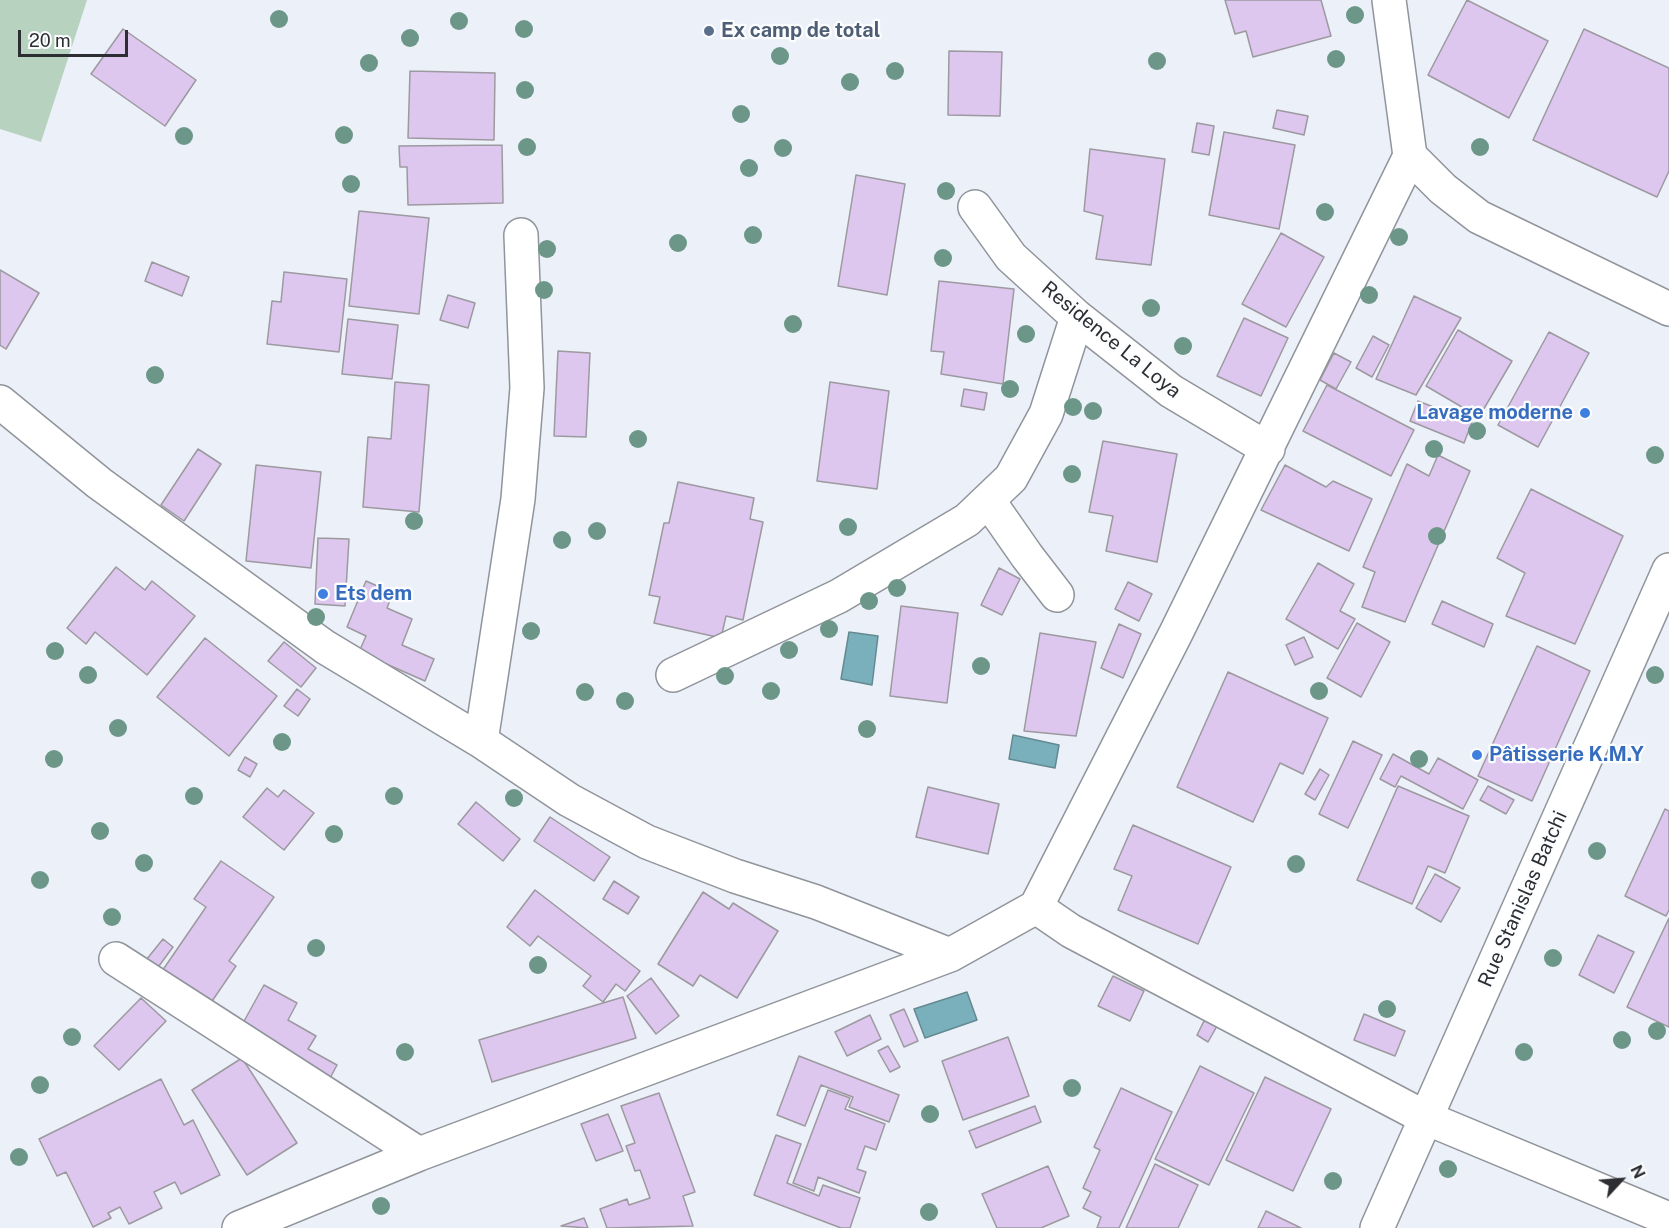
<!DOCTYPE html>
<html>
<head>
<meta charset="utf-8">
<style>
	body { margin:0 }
	#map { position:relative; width:1669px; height:1228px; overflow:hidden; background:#ecf0f8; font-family:"Public Sans",sans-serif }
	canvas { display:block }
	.north { position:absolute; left:1591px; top:1150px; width:60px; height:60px; -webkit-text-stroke:4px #fcfdff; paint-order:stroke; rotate:64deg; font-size:16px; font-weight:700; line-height:24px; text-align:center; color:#2c2e31 }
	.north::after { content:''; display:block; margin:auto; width:21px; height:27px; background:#2c2e31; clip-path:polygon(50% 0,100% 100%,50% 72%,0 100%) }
	.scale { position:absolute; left:18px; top:30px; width:110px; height:27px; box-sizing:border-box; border:3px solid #2c2e31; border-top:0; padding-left:8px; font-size:18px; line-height:21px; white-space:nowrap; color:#2c2e31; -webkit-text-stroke:4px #fcfdff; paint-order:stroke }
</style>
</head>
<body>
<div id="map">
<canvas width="1669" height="1228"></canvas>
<div class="north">N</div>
<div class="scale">20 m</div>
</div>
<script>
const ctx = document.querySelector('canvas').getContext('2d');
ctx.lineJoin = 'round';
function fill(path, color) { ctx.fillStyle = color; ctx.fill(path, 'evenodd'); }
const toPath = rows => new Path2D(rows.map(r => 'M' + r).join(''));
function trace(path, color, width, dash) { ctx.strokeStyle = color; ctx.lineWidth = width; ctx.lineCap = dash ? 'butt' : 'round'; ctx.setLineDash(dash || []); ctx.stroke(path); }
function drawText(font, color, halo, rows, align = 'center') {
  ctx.font = font + ' "Public Sans",sans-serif'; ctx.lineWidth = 4.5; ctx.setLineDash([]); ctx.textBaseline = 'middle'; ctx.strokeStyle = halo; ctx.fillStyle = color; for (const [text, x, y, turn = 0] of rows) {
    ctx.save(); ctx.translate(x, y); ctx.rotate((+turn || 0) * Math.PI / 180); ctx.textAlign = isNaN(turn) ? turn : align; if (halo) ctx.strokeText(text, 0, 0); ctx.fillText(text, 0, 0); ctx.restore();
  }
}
const green = toPath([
	[0,0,87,0,41,142,0,129]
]);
const water = toPath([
	[849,632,878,636,872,685,841,679,849,632],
	[1013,735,1059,745,1055,768,1009,759,1013,735],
	[967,992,977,1020,925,1038,914,1009,967,992]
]);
const building = toPath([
	[1225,0,1321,0,1331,36,1253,57,1246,31,1235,34,1225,0],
	[1467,0,1548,41,1509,118,1428,75,1467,0],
	[123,29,196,80,165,126,91,74,123,29],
	[1584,29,1669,68,1669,171,1657,197,1533,140,1584,29],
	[949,51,1002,52,1000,116,948,115,949,51],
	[410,71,495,73,494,140,408,138,410,71],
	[1277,110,1308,116,1304,135,1273,128,1277,110],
	[1197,123,1214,126,1209,155,1192,152,1197,123],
	[1224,132,1295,145,1279,229,1209,215,1224,132],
	[502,145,503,203,408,205,407,167,400,167,399,146,502,145],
	[1090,149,1165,159,1151,265,1096,259,1103,216,1084,211,1090,149],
	[856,175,905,184,887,295,838,286,856,175],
	[359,211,429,218,419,314,349,306,359,211],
	[1281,233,1324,257,1286,327,1242,304,1281,233],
	[152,262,189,277,182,296,145,281,152,262],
	[0,270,39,293,6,349,0,345,0,270],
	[284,272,347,279,339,352,267,344,272,301,281,302,284,272],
	[939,281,1014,289,1003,384,941,374,944,352,931,351,939,281],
	[448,295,475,303,468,328,440,320,448,295],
	[1414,296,1461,318,1416,395,1376,379,1414,296],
	[1244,318,1288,338,1261,396,1217,376,1244,318],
	[348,319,398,325,392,379,342,374,348,319],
	[1458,330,1512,361,1479,417,1426,386,1458,330],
	[1549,332,1589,353,1538,447,1498,425,1549,332],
	[1373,336,1389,345,1372,377,1356,368,1373,336],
	[558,351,590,353,586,437,554,436,558,351],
	[1334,353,1351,362,1336,389,1320,380,1334,353],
	[395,382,429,385,419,512,363,507,368,437,391,439,395,382],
	[830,382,889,391,877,489,817,481,830,382],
	[1327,385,1414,430,1391,476,1303,431,1327,385],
	[964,389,987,393,984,410,961,406,964,389],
	[1418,401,1472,422,1464,443,1410,421,1418,401],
	[1103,441,1177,454,1157,562,1106,551,1113,516,1089,512,1103,441],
	[198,449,221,464,184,521,161,505,198,449],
	[1438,455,1470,471,1405,622,1362,607,1375,572,1363,567,1407,464,1429,476,1438,455],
	[256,465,321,472,311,568,246,561,256,465],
	[1285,465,1326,487,1333,481,1372,499,1349,551,1261,510,1285,465],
	[678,482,754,498,750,519,763,522,743,620,726,616,721,638,654,623,660,597,649,595,664,523,669,523,678,482],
	[1531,489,1623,536,1575,644,1506,616,1525,573,1497,558,1531,489],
	[318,538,349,539,345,606,315,604,318,538],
	[1318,563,1354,584,1340,611,1355,619,1338,649,1286,619,1318,563],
	[116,567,145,590,152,581,195,616,147,675,95,632,86,644,67,628,116,567],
	[999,568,1020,579,1002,615,981,605,999,568],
	[366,581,393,593,387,608,412,619,402,645,434,659,425,681,359,652,366,636,347,627,366,581],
	[1128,582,1152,594,1139,621,1115,609,1128,582],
	[1442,601,1493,624,1484,647,1432,624,1442,601],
	[901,606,958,613,947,703,890,696,901,606],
	[1357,623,1390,642,1361,697,1327,678,1357,623],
	[1119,624,1141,634,1123,678,1101,668,1119,624],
	[1040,633,1096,642,1076,736,1024,731,1040,633],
	[1304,637,1313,657,1295,665,1286,645,1304,637],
	[205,638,277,696,229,756,157,697,205,638],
	[284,642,316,668,301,687,268,661,284,642],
	[1537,646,1590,671,1532,801,1478,776,1537,646],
	[1228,672,1328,718,1303,774,1280,763,1253,822,1177,787,1228,672],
	[297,689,310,699,298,716,284,706,297,689],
	[1353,741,1382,755,1348,828,1319,814,1353,741],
	[1393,754,1429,774,1438,758,1478,780,1463,809,1401,776,1395,787,1380,779,1393,754],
	[245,757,257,764,250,777,238,770,245,757],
	[1320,769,1329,775,1315,800,1305,794,1320,769],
	[1398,786,1469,816,1445,873,1428,866,1412,904,1357,880,1398,786],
	[1488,786,1514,800,1506,814,1480,800,1488,786],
	[928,787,999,804,988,854,916,837,928,787],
	[267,788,278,797,284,790,314,813,284,850,243,817,267,788],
	[476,802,520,839,503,861,458,824,476,802],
	[1665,809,1669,811,1669,910,1666,916,1625,896,1665,809],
	[550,817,610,857,594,881,534,841,550,817],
	[1133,825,1231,867,1198,944,1118,910,1132,876,1114,869,1133,825],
	[221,861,274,897,229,961,236,966,206,1010,158,977,206,907,194,899,221,861],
	[1435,874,1460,888,1441,922,1416,908,1435,874],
	[614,881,639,897,628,914,603,899,614,881],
	[535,890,640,971,625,991,616,984,603,1002,583,986,591,976,538,936,530,946,507,927,535,890],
	[703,892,729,909,733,903,778,931,737,998,700,975,693,986,658,964,703,892],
	[1669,918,1669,1027,1627,1007,1669,918],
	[1598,935,1634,952,1614,993,1579,975,1598,935],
	[163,939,173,947,153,974,142,965,163,939],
	[1113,976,1144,991,1130,1021,1098,1006,1113,976],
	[651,978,679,1016,656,1034,627,996,651,978],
	[264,985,297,1003,288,1020,316,1036,308,1049,337,1065,328,1082,238,1032,264,985],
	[623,997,636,1038,492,1082,479,1040,623,997],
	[141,998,166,1021,119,1070,94,1046,141,998],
	[904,1009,918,1041,904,1047,890,1015,904,1009],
	[1208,1013,1221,1019,1208,1042,1197,1035,1208,1013],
	[1364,1014,1405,1031,1395,1056,1354,1040,1364,1014],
	[870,1015,881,1039,847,1056,835,1032,870,1015],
	[1008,1037,1029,1096,963,1120,942,1061,1008,1037],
	[888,1046,900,1067,890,1072,878,1051,888,1046],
	[799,1056,899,1095,889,1122,849,1107,853,1097,821,1085,805,1126,777,1115,799,1056],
	[242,1058,297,1143,247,1175,192,1090,242,1058],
	[1200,1066,1254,1093,1209,1185,1155,1159,1200,1066],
	[1265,1077,1331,1109,1293,1191,1226,1160,1265,1077],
	[161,1079,184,1125,193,1120,220,1175,181,1194,175,1182,154,1192,162,1208,129,1224,120,1207,108,1213,111,1218,93,1227,66,1172,57,1176,39,1139,161,1079],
	[1121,1088,1172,1112,1119,1228,1097,1228,1101,1217,1083,1208,1091,1192,1083,1188,1100,1150,1094,1147,1121,1088],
	[828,1090,850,1098,845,1109,885,1124,876,1150,865,1146,857,1169,866,1172,859,1193,818,1177,814,1191,793,1183,828,1090],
	[659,1093,695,1192,683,1196,693,1226,607,1228,600,1209,627,1199,629,1205,650,1198,640,1170,635,1171,626,1146,635,1143,621,1106,659,1093],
	[1035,1106,1041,1122,976,1148,969,1131,1035,1106],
	[608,1114,623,1151,596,1161,581,1124,608,1114],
	[776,1135,801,1144,787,1183,819,1196,823,1185,860,1198,850,1228,841,1228,754,1195,776,1135],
	[1155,1164,1198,1185,1178,1228,1126,1228,1155,1164],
	[1048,1166,1069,1216,1041,1228,997,1228,982,1194,1048,1166],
	[1266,1211,1301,1228,1258,1228,1266,1211],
	[584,1218,588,1228,561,1226,584,1218]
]);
const minor = toPath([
	[975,207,1011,257,1077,317,1171,391,1268,449],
	[0,402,99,483,325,647,481,741,569,800,647,842,735,876,816,902,950,955],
	[988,500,1027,556,1057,595],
	[673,675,839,596,967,520,1011,478,1046,414,1077,317],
	[481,741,518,499,527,388,521,235],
	[1036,907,1071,931,1426,1118,1669,1219],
	[116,959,419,1154],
	[239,1228,419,1154,950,955,1036,907,1176,633,1410,156],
	[1377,1228,1669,570]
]);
const tertiary = toPath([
	[1389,0,1410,156,1443,189,1479,217,1669,309]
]);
const trees = [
	[1355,15],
	[279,19],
	[459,21],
	[524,29],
	[410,38],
	[780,56],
	[1336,59],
	[1157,61],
	[369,63],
	[895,71],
	[850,82],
	[525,90],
	[741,114],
	[344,135],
	[184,136],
	[527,147],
	[1480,147],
	[783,148],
	[749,168],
	[351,184],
	[946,191],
	[1325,212],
	[753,235],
	[1399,237],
	[678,243],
	[547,249],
	[943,258],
	[544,290],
	[1369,295],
	[1151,308],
	[793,324],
	[1026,334],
	[1183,346],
	[155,375],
	[1010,389],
	[1073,407],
	[1093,411],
	[1477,431],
	[638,439],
	[1434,449],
	[1655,455],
	[1072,474],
	[414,521],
	[848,527],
	[597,531],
	[1437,536],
	[562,540],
	[897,588],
	[869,601],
	[316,617],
	[829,629],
	[531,631],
	[789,650],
	[55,651],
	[981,666],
	[88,675],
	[1655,675],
	[725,676],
	[771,691],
	[1319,691],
	[585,692],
	[625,701],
	[118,728],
	[867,729],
	[282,742],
	[54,759],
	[1419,759],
	[194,796],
	[394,796],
	[514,798],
	[100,831],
	[334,834],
	[1597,851],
	[144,863],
	[1296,864],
	[40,880],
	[112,917],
	[316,948],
	[1553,958],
	[538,965],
	[1387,1009],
	[1657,1031],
	[72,1037],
	[1622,1040],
	[405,1052],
	[1524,1052],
	[40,1085],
	[1072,1088],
	[930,1114],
	[19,1157],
	[1448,1169],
	[1333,1181],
	[381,1206],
	[929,1212]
];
const markers = [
	[709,31,6,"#5c6f8a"],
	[1585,413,6,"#3f7fe0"],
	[323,594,6,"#3f7fe0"],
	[1477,755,6,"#3f7fe0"]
];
const serviceNames = [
	["Ex camp de total",721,31]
];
const streetNames = [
	["Residence La Loya",1111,340,39],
	["Rue Stanislas Batchi",1523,899,-66]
];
const shopNames = [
	["Lavage moderne",1573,413,"right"],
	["Ets dem",335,594],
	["Pâtisserie K.M.Y",1489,755]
];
fill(green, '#b8d2c0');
fill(water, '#7ab0bb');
trace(water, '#638992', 1.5);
fill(building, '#ddc7ee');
trace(building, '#9d99a0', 1.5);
trace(minor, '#90949b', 36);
trace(tertiary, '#90949b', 36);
trace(minor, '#fff', 33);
trace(tertiary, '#fff', 33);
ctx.fillStyle = '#6c9687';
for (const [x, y] of trees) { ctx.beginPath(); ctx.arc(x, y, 9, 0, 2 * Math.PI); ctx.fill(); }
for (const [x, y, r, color] of markers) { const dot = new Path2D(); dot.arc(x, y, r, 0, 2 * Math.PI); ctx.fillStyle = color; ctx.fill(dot); trace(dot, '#fcfdff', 2); }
drawText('bold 20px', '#4e5e75', '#fcfdff', serviceNames, 'left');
drawText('20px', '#2c2e31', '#fcfdff', streetNames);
drawText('bold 20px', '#366cbe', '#fcfdff', shopNames, 'left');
</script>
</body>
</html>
